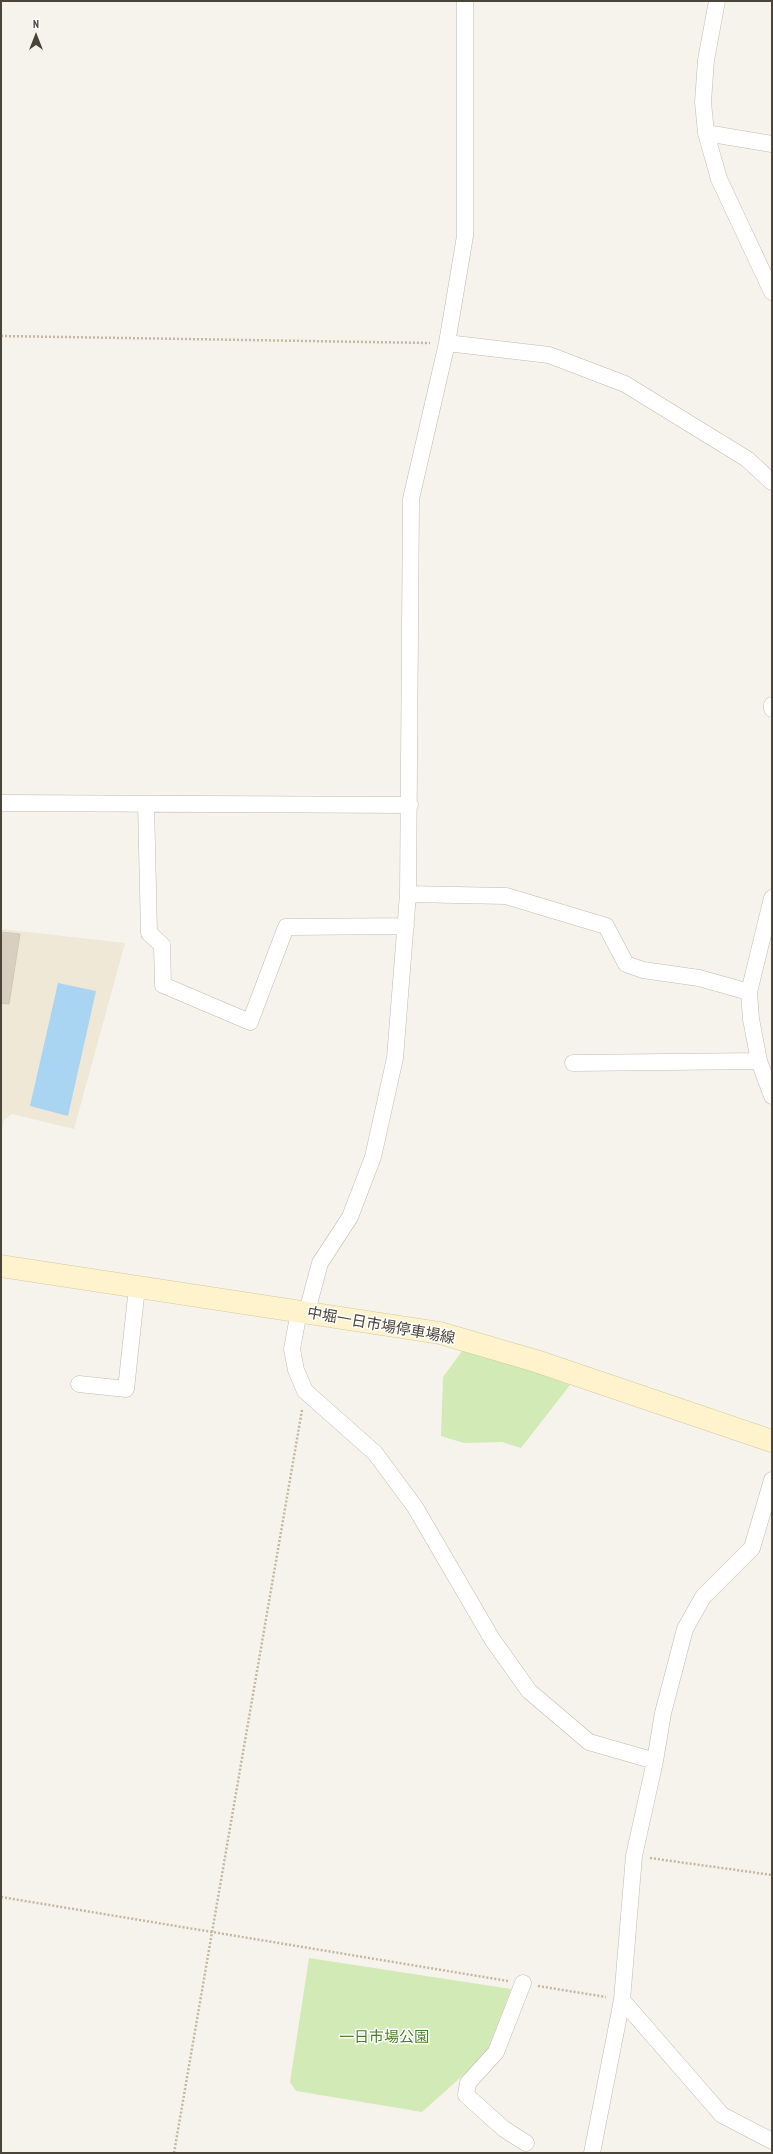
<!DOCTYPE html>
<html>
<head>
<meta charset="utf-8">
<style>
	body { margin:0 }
	#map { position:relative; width:773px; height:2154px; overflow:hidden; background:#f6f3ec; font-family:"PT Sans Narrow",sans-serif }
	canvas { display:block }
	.frame { position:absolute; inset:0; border:2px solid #4b4439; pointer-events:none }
	.north { position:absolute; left:16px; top:16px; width:40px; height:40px; -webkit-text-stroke:3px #fff; paint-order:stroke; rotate:0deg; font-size:11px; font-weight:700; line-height:16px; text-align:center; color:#4b4439 }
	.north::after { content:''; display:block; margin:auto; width:14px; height:18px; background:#4b4439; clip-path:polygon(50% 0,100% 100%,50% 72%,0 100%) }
</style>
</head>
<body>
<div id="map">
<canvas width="773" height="2154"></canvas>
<div class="frame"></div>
<div class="north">N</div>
</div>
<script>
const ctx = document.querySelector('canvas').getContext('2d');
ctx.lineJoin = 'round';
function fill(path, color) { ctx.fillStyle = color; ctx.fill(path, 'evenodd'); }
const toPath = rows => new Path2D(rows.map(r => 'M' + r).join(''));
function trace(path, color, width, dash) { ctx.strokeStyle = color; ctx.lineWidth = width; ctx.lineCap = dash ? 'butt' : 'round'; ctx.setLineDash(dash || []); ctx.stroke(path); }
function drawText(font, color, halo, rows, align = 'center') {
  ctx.font = font + ' "PT Sans Narrow","Noto Sans JP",sans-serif'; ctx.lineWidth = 3; ctx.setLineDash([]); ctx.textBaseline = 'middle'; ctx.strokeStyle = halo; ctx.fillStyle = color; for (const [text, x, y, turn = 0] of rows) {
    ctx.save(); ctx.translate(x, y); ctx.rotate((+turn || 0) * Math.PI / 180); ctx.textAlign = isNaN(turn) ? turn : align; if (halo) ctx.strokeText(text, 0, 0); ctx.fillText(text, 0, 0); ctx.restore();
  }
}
const education = toPath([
	[1,929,125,943,74,1129,12,1114,4,1120,1,1138]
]);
const green = toPath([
	[465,1347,570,1385,521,1448,502,1442,464,1443,441,1436,443,1377],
	[309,1958,511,1989,488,2053,422,2112,296,2091,290,2082]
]);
const water = toPath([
	[58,983,96,991,68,1116,30,1106]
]);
const building = toPath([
	[1,932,20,934,9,1004,1,1003,1,932]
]);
const path = toPath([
	[1,336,430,343],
	[650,1858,772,1875],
	[1,1897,508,1981],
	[538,1986,606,1997],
	[174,2153,302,1410]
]);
const minor = toPath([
	[717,1,706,60,703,102,706,133,719,179,772,292],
	[706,133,772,144],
	[447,343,549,355,625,384,747,459,772,482],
	[772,705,772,709],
	[1,803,410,805],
	[146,804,149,933,162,945,163,985,250,1022,286,927,406,926],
	[408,894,506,896,606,926,626,964,643,970,699,978,749,992],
	[772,898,749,992,751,1019,759,1061,772,1096],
	[573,1063,759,1061],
	[299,1311,292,1349,296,1370,305,1391,375,1453,415,1507,492,1639,529,1691,589,1742,655,1761],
	[309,1313,309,1304,320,1263,350,1217,373,1157,395,1058,408,894,411,499,447,343,465,236,465,1],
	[79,1384,126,1389,137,1287],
	[523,1983,496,2052,468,2083,466,2095,504,2129,526,2143],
	[622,2000,722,2115,772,2141],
	[592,2153,622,2000,634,1856,655,1761,663,1713,685,1629,703,1597,752,1548,772,1480]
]);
const secondary = toPath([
	[1,1266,440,1333,536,1361,772,1441]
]);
const streetNames = [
	["中堀一日市場停車場線",381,1326,10]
];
const parkNames = [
	["一日市場公園",384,2038]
];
fill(education, '#efe8d6');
fill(green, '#d2eab5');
fill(water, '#a9d4f2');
fill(building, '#d8cfc1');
trace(building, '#d3c7b4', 1);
trace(minor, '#c2bbae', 17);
trace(secondary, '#d6c79b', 23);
trace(path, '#c4b79f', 2.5, [2, 2]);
trace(minor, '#fff', 16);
trace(secondary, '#fff3cd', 22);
drawText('15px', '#4b4439', '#fff', streetNames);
drawText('15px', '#4a7f2a', '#fff', parkNames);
</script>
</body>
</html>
